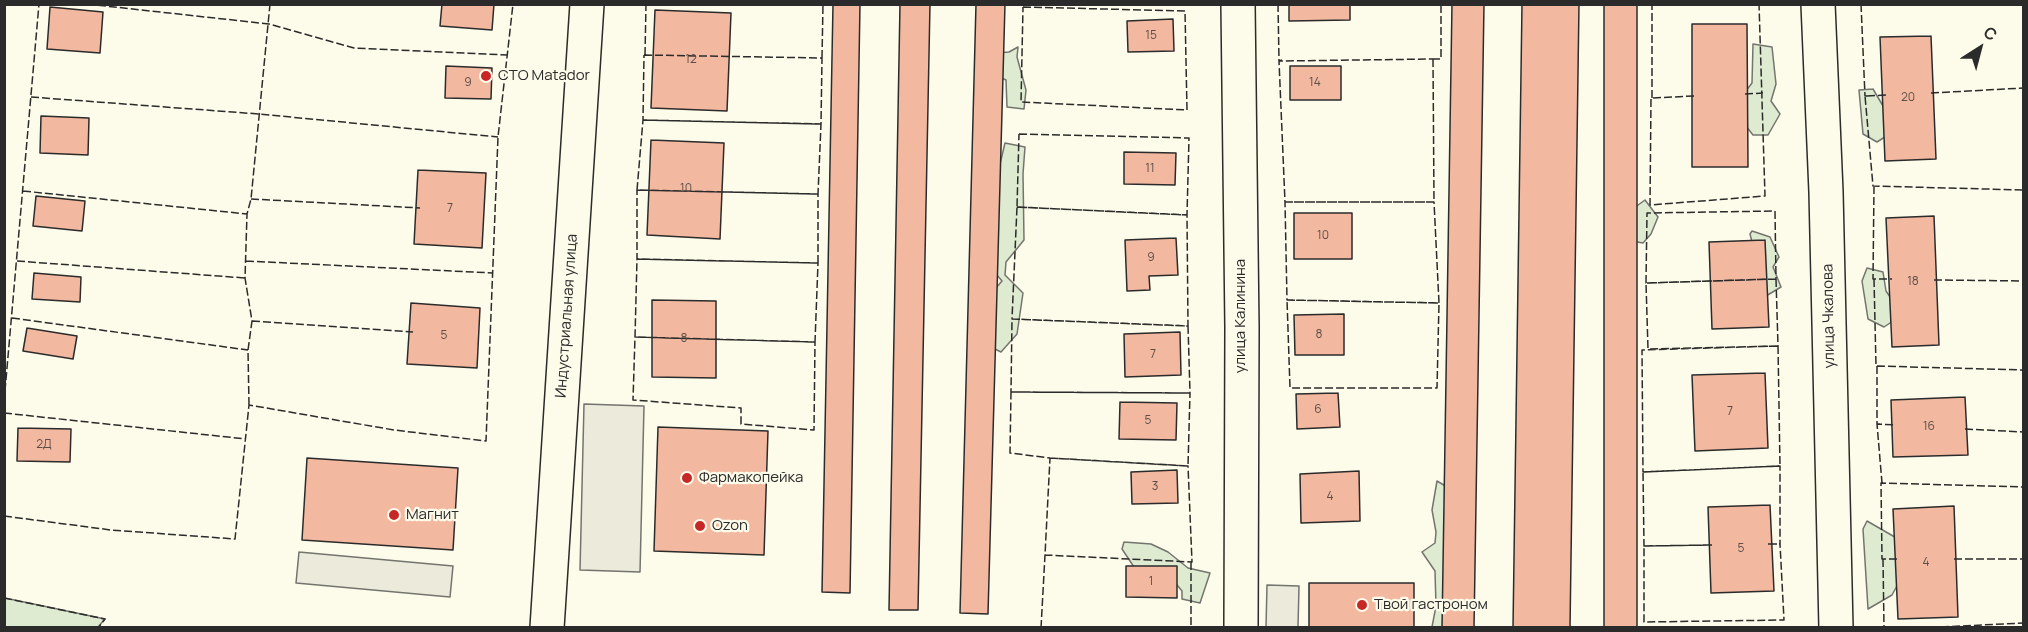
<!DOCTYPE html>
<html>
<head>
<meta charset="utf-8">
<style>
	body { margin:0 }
	#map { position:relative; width:2028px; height:632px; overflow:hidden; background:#fdfbea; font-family:Manrope,sans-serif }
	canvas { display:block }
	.frame { position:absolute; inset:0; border:6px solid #2b2b2b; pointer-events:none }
	.north { position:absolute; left:1950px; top:18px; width:60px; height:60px; -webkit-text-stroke:4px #fdfbea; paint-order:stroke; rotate:36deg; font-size:16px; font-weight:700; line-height:24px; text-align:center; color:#2b2b2b }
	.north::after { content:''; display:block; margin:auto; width:21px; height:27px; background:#2b2b2b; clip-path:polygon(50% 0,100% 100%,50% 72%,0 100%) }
</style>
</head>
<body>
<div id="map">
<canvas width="2028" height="632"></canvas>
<div class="frame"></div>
<div class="north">С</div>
</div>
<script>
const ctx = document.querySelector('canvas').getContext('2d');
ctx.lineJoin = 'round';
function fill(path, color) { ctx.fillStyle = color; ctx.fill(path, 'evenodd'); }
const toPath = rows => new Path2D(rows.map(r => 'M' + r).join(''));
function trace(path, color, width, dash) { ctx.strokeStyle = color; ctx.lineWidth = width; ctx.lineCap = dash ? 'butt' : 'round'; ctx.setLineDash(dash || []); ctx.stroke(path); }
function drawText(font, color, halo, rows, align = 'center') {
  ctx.font = font + ' Manrope,sans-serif'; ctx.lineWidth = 4.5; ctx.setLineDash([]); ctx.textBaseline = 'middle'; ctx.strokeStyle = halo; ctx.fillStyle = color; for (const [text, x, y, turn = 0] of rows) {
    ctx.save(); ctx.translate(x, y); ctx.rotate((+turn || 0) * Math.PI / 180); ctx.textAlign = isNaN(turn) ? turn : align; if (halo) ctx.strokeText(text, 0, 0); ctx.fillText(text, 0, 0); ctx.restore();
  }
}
const green = toPath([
	[1753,44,1772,47,1776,84,1771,101,1780,114,1768,135,1753,135,1742,121,1739,100,1752,83,1753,44],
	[1018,47,1017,57,1026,90,1024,109,1007,107,1006,80,993,74,996,53,1009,52,1018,47],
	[1873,89,1886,111,1888,135,1877,142,1863,134,1859,90,1873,89],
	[1005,143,1025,147,1023,174,1024,240,1006,262,1005,275,1023,293,1017,334,1001,352,989,346,990,295,1002,281,986,262,995,185,1005,143],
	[1645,200,1658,217,1651,234,1643,243,1632,241,1634,208,1645,200],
	[1752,231,1770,237,1779,257,1773,267,1781,287,1761,299,1754,250,1750,234,1752,231],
	[1867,268,1883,272,1886,291,1899,310,1896,319,1884,327,1868,319,1862,281,1867,268],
	[1437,481,1459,494,1473,627,1432,627,1436,606,1435,571,1422,552,1435,543,1436,532,1432,510,1437,481],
	[1867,521,1900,540,1904,573,1892,595,1868,609,1863,529,1867,521],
	[1124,542,1151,544,1168,552,1188,568,1210,573,1200,603,1182,599,1182,591,1168,574,1136,570,1122,549,1124,542],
	[5,598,105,619,98,627,5,627,5,598]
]);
const parking = toPath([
	[584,404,644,406,640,572,580,570,584,404],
	[299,552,453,566,450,597,296,583,299,552],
	[1267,585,1299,586,1298,627,1266,627,1267,585]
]);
const building = toPath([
	[442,4,494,4,492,30,440,26,442,4],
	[833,4,860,4,850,593,822,592,833,4],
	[900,4,930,4,918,610,889,610,900,4],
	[976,4,1005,4,988,614,960,613,976,4],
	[1289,4,1350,4,1350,20,1289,21,1289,4],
	[1452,4,1484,4,1474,628,1442,628,1452,4],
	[1522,4,1579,4,1570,628,1513,628,1522,4],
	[1604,4,1637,4,1637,628,1604,628,1604,4],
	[50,7,103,12,100,53,47,49,50,7],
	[655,10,731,13,727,111,651,108,655,10],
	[1173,19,1174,51,1128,52,1127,21,1173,19],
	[1692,24,1747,24,1748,167,1692,167,1692,24],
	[1931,36,1936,159,1885,161,1880,37,1931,36],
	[446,66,492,68,491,99,445,98,446,66],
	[1290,66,1341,66,1341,100,1290,100,1290,66],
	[41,116,89,118,88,155,40,153,41,116],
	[651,140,724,143,720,239,647,235,651,140],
	[1124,152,1176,153,1175,185,1124,184,1124,152],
	[418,170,486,173,482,248,414,244,418,170],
	[36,196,85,201,82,231,33,226,36,196],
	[1294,213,1352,213,1352,259,1294,259,1294,213],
	[1934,216,1939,345,1892,347,1886,218,1934,216],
	[1176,238,1178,275,1149,276,1150,290,1127,291,1125,240,1176,238],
	[1765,240,1769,327,1712,329,1709,242,1765,240],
	[34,273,81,277,80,302,32,299,34,273],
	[652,300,716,301,716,378,652,377,652,300],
	[411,303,480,308,477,368,407,364,411,303],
	[1344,314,1344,355,1295,355,1294,315,1344,314],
	[27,328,77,336,73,359,23,351,27,328],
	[1180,332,1181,375,1125,377,1124,334,1180,332],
	[1765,373,1768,448,1695,451,1692,375,1765,373],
	[1338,393,1340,427,1297,429,1296,394,1338,393],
	[1965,397,1968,455,1893,457,1891,400,1965,397],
	[1120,402,1177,403,1176,440,1119,439,1120,402],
	[658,427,768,431,764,555,654,551,658,427],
	[18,428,71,429,70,462,17,461,18,428],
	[307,458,458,468,453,550,302,540,307,458],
	[1177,470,1178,503,1132,504,1131,472,1177,470],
	[1359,471,1360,521,1301,523,1300,474,1359,471],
	[1770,505,1774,591,1711,593,1708,507,1770,505],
	[1954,506,1958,617,1898,619,1893,509,1954,506],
	[1126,566,1177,566,1177,598,1126,597,1126,566],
	[1309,583,1414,583,1414,628,1309,628,1309,583]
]);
const minor = toPath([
	[1238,4,1242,328,1241,628],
	[1818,4,1826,192,1836,628],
	[547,628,587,4]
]);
const fence = toPath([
	[87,4,269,24,354,48,508,55],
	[1278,4,1279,61,1282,60],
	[1861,4,1865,96,1868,96],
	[1023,7,1185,11,1187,110,1021,102,1023,7],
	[644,55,822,58,821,124,643,120,644,55],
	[645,55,646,4],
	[822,58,823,4],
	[1432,59,1441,59,1441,4],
	[1433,59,1434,202,1285,202,1279,61,1433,59],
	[1931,93,2024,88],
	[1745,94,1763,93],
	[1886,95,1865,96,1873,186,2024,190],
	[1694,96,1651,98,1650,205,1765,196,1759,4],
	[31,97,259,114,498,137],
	[1652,98,1652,4],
	[643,120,821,124,818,194,637,190,643,120],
	[1019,134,1189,138,1187,215,1017,207,1019,134],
	[1874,186,1873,279,1892,279],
	[637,190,818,194,818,263,637,259,637,190],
	[23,191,247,214],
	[251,199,420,208],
	[1285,202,1434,202,1439,303,1287,300,1285,202],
	[1017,207,1187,215,1188,326,1012,319,1017,207],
	[1775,211,1776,279,1646,283,1647,213,1775,211],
	[637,259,818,263,815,342,635,337,637,259],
	[17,261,245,278],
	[246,261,493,273],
	[1776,279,1778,346,1648,349,1646,283,1776,279],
	[1874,279,1876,366,2024,370],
	[1934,280,2024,281],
	[1287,300,1439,303,1437,388,1290,388,1287,300],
	[12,318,248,350],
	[1012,319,1188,326,1190,393,1011,392,1012,319],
	[252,321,413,332],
	[635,337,815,342,814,430,741,424,741,408,633,400,635,337],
	[1778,346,1780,466,1643,472,1642,350,1778,346],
	[1877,366,1877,424,1896,425],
	[1011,392,1190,393,1188,466,1050,458,1010,453,1011,392],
	[4,402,39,4],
	[249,405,248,350,252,321,245,278,247,214,251,199,270,4],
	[4,413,246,439],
	[1880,424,1877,424,1882,483],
	[1965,429,2024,432],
	[1050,458,1188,466,1192,562,1045,555,1050,458],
	[4,516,111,530,235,539,249,405,394,430,486,441,498,137,513,4],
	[1768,544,1780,544],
	[1769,544,1780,544],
	[1711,545,1644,546,1643,472,1780,466,1780,544,1784,620,1644,622,1644,546,1712,545],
	[1883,559,1884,628],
	[1897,559,1882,559,1881,483,2024,487],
	[1954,559,2024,559],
	[1191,562,1191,628],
	[4,598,105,619,98,628],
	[1041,628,1045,555,1047,555],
	[1919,628,2024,623]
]);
const markers = [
	[486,76,6,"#c62828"],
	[687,478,6,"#c62828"],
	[394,515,6,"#c62828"],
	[700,526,6,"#c62828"],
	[1362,605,6,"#c62828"]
];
const numberNames = [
	["15",1151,36],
	["12",691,60],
	["9",468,83],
	["14",1315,83],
	["20",1908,98],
	["11",1150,169],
	["10",686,189],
	["7",450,209],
	["10",1323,236],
	["9",1151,258],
	["18",1913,282],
	["8",1319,335],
	["5",444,336],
	["8",684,339],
	["7",1153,355],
	["6",1318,410],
	["7",1730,412],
	["5",1148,421],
	["16",1929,427],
	["2Д",44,445],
	["3",1155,487],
	["4",1330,497],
	["5",1741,549],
	["4",1926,563],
	["1",1151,582]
];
const poiNames = [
	["СТО Matador",498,76],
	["Фармакопейка",699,478],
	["Магнит",406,515],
	["Ozon",712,526],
	["Твой гастроном",1374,605]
];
const streetNames = [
	["Индустриальная улица",567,316,-86],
	["улица Калинина",1241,316,-90],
	["улица Чкалова",1829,316,-91]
];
fill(green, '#deebd1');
trace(green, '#74746e', 1.5);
fill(parking, '#eceadb');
trace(parking, '#74746e', 1.5);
fill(building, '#f2b8a0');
trace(building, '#2b2b2b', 1.5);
trace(minor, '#2b2b2b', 36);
trace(minor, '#fdfbea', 33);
trace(fence, '#2b2b2b', 1.5, [8, 3]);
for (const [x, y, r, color] of markers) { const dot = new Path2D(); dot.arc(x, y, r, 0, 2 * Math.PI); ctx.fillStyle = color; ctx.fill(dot); trace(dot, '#fdfbea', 2); }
drawText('12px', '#5d4e48', null, numberNames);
drawText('15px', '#2b2b2b', '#fdfbea', poiNames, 'left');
drawText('15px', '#2b2b2b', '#fdfbea', streetNames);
</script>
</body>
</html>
